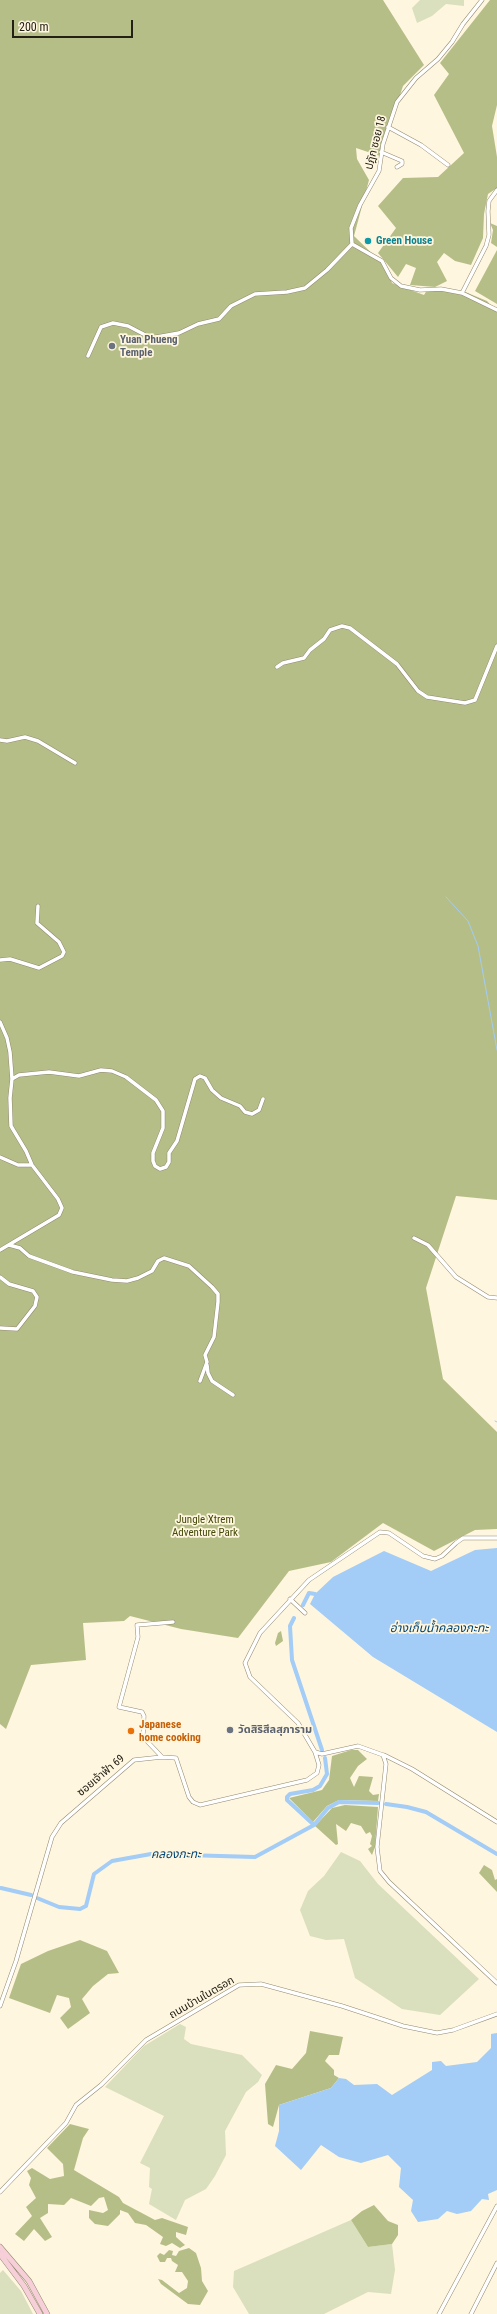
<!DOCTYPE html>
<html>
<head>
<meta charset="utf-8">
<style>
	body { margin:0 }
	#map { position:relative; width:497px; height:2314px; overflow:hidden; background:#fef6df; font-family:"Roboto Condensed",sans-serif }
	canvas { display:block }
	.scale { position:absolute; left:12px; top:20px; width:121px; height:18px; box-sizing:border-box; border:2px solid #242016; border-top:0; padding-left:5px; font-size:12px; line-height:14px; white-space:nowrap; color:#242016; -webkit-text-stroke:3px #fef6df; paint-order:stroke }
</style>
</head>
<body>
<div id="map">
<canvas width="497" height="2314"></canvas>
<div class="scale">200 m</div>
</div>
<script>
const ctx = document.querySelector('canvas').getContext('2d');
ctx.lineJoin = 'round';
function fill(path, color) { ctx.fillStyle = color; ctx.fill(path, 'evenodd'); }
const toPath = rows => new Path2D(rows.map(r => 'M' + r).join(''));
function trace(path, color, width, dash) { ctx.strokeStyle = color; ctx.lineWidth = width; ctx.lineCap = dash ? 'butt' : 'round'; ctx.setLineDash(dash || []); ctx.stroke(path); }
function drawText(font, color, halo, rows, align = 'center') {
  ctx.font = font + ' "Roboto Condensed","Noto Sans Thai",sans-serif'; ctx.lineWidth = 3.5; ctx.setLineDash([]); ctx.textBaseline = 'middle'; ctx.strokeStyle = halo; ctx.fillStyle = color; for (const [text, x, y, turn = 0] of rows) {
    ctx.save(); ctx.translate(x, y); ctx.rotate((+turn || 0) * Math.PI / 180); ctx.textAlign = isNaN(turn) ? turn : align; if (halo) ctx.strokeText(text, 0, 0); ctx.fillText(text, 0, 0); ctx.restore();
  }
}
const green = toPath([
	[420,0,464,0,464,6,446,4,432,16,417,23,412,8],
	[341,1852,360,1861,378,1884,479,1979,440,2015,402,2009,355,1978,344,1939,326,1940,310,1936,300,1910,308,1891,324,1876],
	[180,2024,186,2027,184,2039,191,2044,242,2055,262,2075,258,2082,246,2092,225,2131,226,2155,215,2176,206,2189,185,2200,176,2220,149,2204,152,2189,149,2187,150,2168,140,2163,164,2116,105,2087,144,2046],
	[351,2220,368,2247,392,2244,395,2270,391,2294,368,2292,324,2314,249,2314,233,2287,234,2271],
	[3,2270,21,2291,33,2314,0,2314,0,2273]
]);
const forest = toPath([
	[0,0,383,0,424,65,403,86,380,156,356,148,357,159,369,180,354,236,387,268,392,283,424,295,427,290,463,291,487,301,497,312,497,1200,456,1196,426,1288,443,1379,497,1432,497,1529,475,1530,434,1551,383,1523,331,1562,289,1571,238,1638,181,1629,130,1616,124,1621,83,1623,86,1660,31,1665,6,1729,0,1724],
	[490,0,497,0,497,105,492,126,497,157,497,188,488,194,484,214,483,238,471,265,455,261,444,253,437,262,447,281,435,287,410,285,416,268,406,264,398,277,378,253,396,228,378,206,403,178,438,177,464,153,434,95,449,74,440,63],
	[490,223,497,226,497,247,491,243,493,230],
	[497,250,497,304,475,291],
	[281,1631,283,1641,276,1646,275,1643,278,1633],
	[351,1750,358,1750,367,1759,358,1766,350,1778,354,1787,359,1776,373,1777,369,1791,373,1795,379,1794,378,1801,339,1800,327,1806,313,1822,289,1798,322,1790,329,1780,332,1756],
	[345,1805,378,1807,375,1847,372,1855,368,1849,372,1846,370,1844,372,1836,370,1832,366,1834,361,1826,351,1823,346,1831,336,1824,338,1844,336,1845,315,1826,332,1808],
	[484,1865,492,1870,495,1880,497,1879,497,1892,479,1873],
	[80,1940,107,1951,119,1973,108,1974,93,1986,82,1999,90,2013,68,2029,60,2018,71,2007,69,1998,57,1995,50,2013,9,1998,21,1964,48,1951],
	[310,2031,343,2037,339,2055,329,2055,325,2061,334,2070,334,2075,339,2078,331,2088,279,2105,273,2127,268,2124,265,2084,276,2065,292,2069,306,2053],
	[70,2124,89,2129,83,2138,74,2170,119,2197,123,2203,155,2220,162,2218,188,2227,186,2235,176,2232,176,2237,185,2245,180,2248,172,2243,166,2246,160,2244,163,2237,146,2225,135,2223,128,2213,120,2210,120,2214,108,2226,95,2224,89,2218,89,2210,103,2213,108,2210,104,2197,99,2198,91,2206,71,2198,64,2205,48,2204,48,2213,40,2218,52,2237,45,2241,34,2229,24,2241,15,2234,32,2216,26,2207,36,2198,29,2185,31,2178,27,2171,32,2168,50,2179,64,2176,63,2164,47,2148],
	[374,2205,388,2221,398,2225,398,2235,392,2244,368,2247,351,2220,362,2211],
	[189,2248,196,2253,201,2268,202,2281,208,2291,200,2305,188,2304,161,2284,158,2279,162,2280,179,2293,187,2288,188,2281,182,2272,175,2272,178,2265,172,2261,171,2258,167,2258,165,2262,160,2262,157,2256,160,2253,164,2255,169,2250,173,2251,172,2255,176,2256,179,2251]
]);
const water = toPath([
	[497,1548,497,1732,373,1657,310,1604,315,1594,333,1577,384,1551,431,1571,475,1550],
	[497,2033,497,2190,488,2194,489,2200,482,2199,471,2211,457,2214,447,2211,438,2219,418,2222,411,2211,413,2200,399,2187,401,2168,388,2155,361,2163,339,2157,321,2145,301,2170,275,2146,279,2131,279,2105,331,2088,339,2078,346,2079,354,2085,377,2084,392,2095,432,2070,432,2062,441,2061,446,2066,477,2062,491,2048,491,2034]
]);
const stream = toPath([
	[446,897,468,921,478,946,497,1050],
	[495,1421,497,1422]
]);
const canal = toPath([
	[303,1605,309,1593,315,1594],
	[294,1618,290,1626,292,1660,322,1750],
	[386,1804,407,1807,426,1812,497,1854],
	[314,1825,287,1800,287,1797,290,1794,313,1790,320,1786,327,1774,325,1758],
	[1,1888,31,1895],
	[37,1898,59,1907,80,1909,86,1906,94,1874,112,1861,151,1854,255,1857,314,1825,328,1808,339,1802,378,1803]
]);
const street = toPath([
	[388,127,421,145,448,165],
	[381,152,402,161,402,164,397,167],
	[352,244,351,228,360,205,379,171,383,144,397,102,416,78,438,59,452,42,463,24,482,0],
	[352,244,382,261,391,278,401,286,420,290,441,289,462,293,497,310],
	[462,293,486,246,489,235,488,211,489,201,497,190],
	[88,356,101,327,113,323,128,326,151,338,179,333,198,324,219,319,231,306,255,294,287,292,305,288,327,270,352,244],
	[277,667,283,663,304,658,310,650,324,639,330,630,342,626,350,628,397,664,418,691,427,697,465,703,475,700,497,646],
	[0,740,7,741,25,737,38,741,75,763],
	[0,960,10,959,39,968,62,956,64,952,59,942,37,923,38,906],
	[0,1022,7,1038,10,1052,12,1079],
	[0,1157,18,1165,32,1165],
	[414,1238,428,1245,456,1277,488,1297,497,1298],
	[9,1245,20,1248,29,1256,73,1272,112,1280,127,1281,138,1278,152,1271,158,1261,164,1258,189,1266,212,1287,218,1294,218,1302,214,1337,205,1355,207,1362,200,1381],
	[0,1250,59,1215,62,1208,58,1199,32,1165,26,1151,11,1126,10,1098,12,1079,19,1075,49,1072,79,1076,101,1070,112,1071,126,1077,156,1100,163,1111,163,1128,153,1153,153,1161,155,1166,160,1169,166,1167,169,1162,169,1153,177,1141,195,1079,200,1076,205,1078,212,1090,221,1098,240,1106,245,1112,252,1114,259,1110,263,1099],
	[0,1277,9,1284,33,1291,37,1297,35,1306,17,1329,0,1328],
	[207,1365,208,1373,212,1381,233,1395],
	[497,1538,463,1538,456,1543,442,1556,435,1559,423,1556,389,1533,380,1532,309,1580,260,1633,245,1663,250,1677,298,1723,315,1752,322,1754,358,1746,383,1755,386,1764,377,1847,380,1871,389,1882,497,1983],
	[290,1599,305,1613],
	[384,1755,412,1769,497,1822],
	[162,1757,143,1737,144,1716,142,1712,119,1707,138,1637,137,1625,173,1622],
	[0,2006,16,1961,52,1837,61,1823,134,1760,162,1757,176,1758,189,1797,193,1802,200,1805,307,1780,317,1773,319,1765,315,1752],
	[0,2192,66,2123,76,2105,101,2085,146,2040,239,1985,261,1984,342,2006,403,2026,437,2033,453,2030,497,2014],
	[439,2314,497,2206],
	[471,2314,497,2263]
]);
const secondary = toPath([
	[0,2247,29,2281,47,2314],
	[0,2254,24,2286,40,2314]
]);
const markers = [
	[368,241,4,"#0f9aa8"],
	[112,346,4,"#6b7280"],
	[230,1730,4,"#6b7280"],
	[131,1731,4,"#e8710a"]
];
const streetNames = [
	["ปฎัก ซอย 18",376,143,-76],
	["ซอยเจ้าฟ้า 69",101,1776,-40],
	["ถนนบ้านในตรอก",202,1998,-30]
];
const cultureNames = [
	["Green House",376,241]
];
const worshipNames = [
	["Yuan Phueng",120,340],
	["Temple",120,353],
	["วัดสิริสีลสุภาราม",238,1730]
];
const parkNames = [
	["Jungle Xtrem",205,1520],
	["Adventure Park",205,1533]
];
const foodNames = [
	["Japanese",139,1725],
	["home cooking",139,1738]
];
const waterNames = [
	["อ่างเก็บน้ำคลองกะทะ",439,1629],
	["คลองกะทะ",176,1855]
];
fill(green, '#dadfbd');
fill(forest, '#b6be88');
fill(water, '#a3ccf6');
trace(stream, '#a3ccf6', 1);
trace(canal, '#a3ccf6', 4);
trace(street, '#928970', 4.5);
trace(secondary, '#928970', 6);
trace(street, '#fff', 3.5);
trace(secondary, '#f7cfd8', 5);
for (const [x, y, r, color] of markers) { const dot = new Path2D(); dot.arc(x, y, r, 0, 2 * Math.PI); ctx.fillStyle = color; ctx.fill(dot); trace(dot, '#fef6df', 1.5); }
drawText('11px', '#242016', '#fef6df', streetNames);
drawText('bold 11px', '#0d838f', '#fef6df', cultureNames, 'left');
drawText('bold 11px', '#5b616d', '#fef6df', worshipNames, 'left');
drawText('11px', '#454a0a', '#fef6df', parkNames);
drawText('bold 11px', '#c56008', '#fef6df', foodNames, 'left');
drawText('italic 12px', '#004375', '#fef6df', waterNames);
</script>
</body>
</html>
